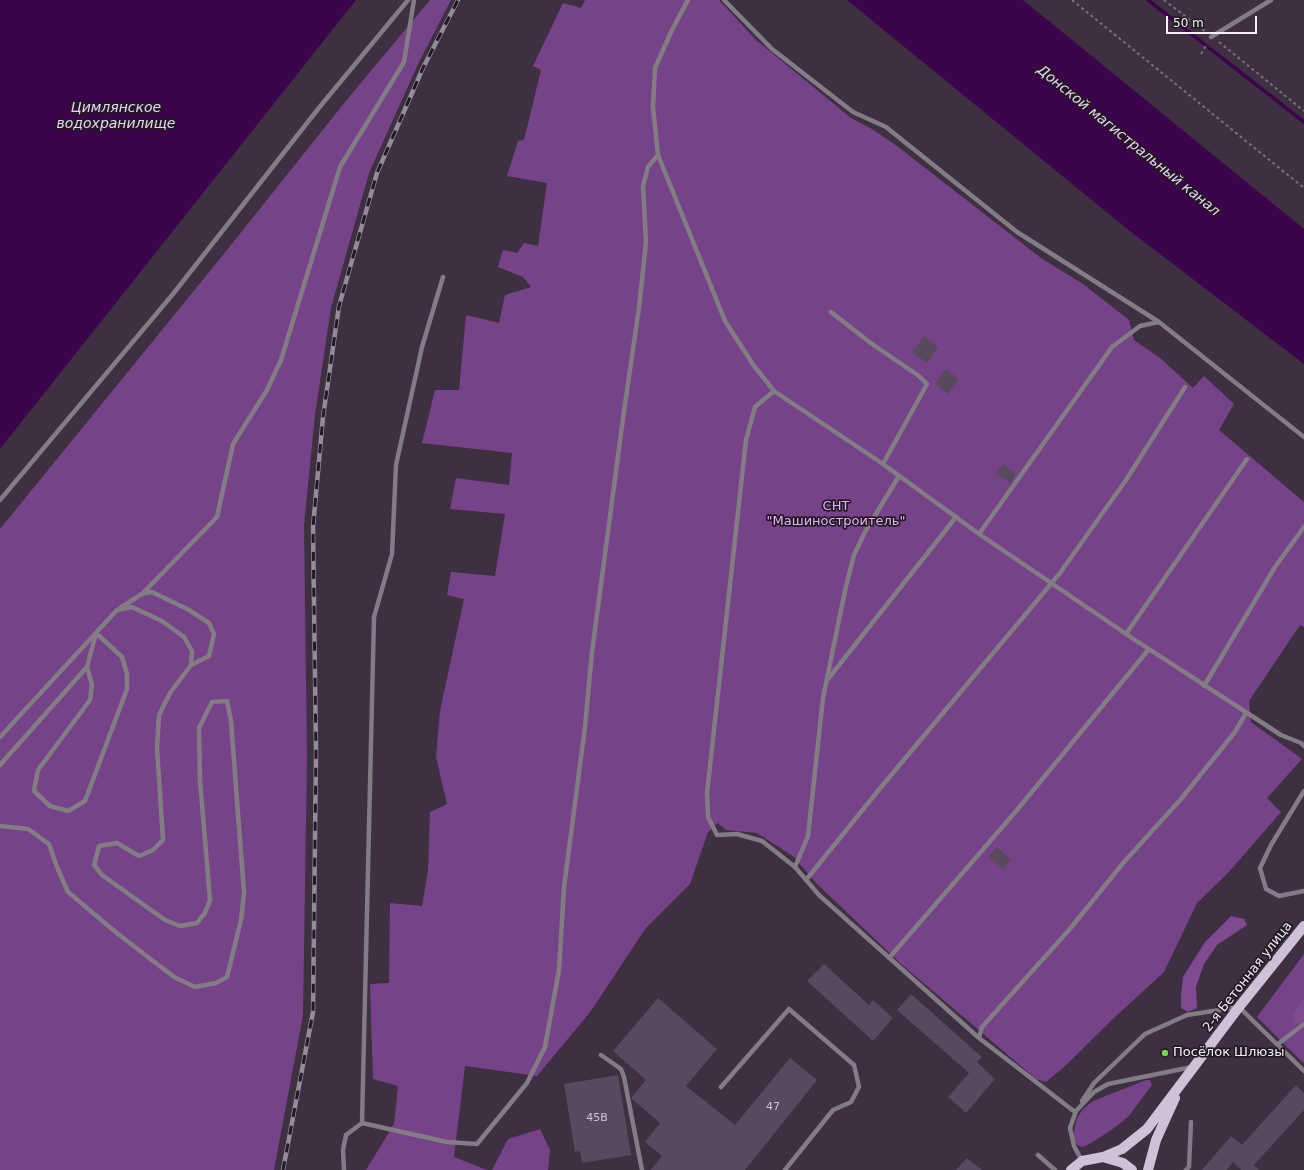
<!DOCTYPE html>
<html>
<head>
<meta charset="utf-8">
<style>
	body { margin:0 }
	#map { position:relative; width:1304px; height:1170px; overflow:hidden; background:#3e2f43; font-family:"DejaVu Sans",sans-serif }
	canvas { display:block }
	.scale { position:absolute; left:1166px; top:16px; width:91px; height:18px; box-sizing:border-box; border:2px solid #f6edfa; border-top:0; padding-left:5px; font-size:12px; line-height:14px; white-space:nowrap; color:#f6edfa; -webkit-text-stroke:3px #211a23; paint-order:stroke }
</style>
</head>
<body>
<div id="map">
<canvas width="1304" height="1170"></canvas>
<div class="scale">50 m</div>
</div>
<script>
const ctx = document.querySelector('canvas').getContext('2d');
ctx.lineJoin = 'round';
function fill(path, color) { ctx.fillStyle = color; ctx.fill(path, 'evenodd'); }
const toPath = rows => new Path2D(rows.map(r => 'M' + r).join(''));
function trace(path, color, width, dash) { ctx.strokeStyle = color; ctx.lineWidth = width; ctx.lineCap = dash ? 'butt' : 'round'; ctx.setLineDash(dash || []); ctx.stroke(path); }
function drawText(font, color, halo, rows, align = 'center') {
  ctx.font = font + ' "DejaVu Sans",sans-serif'; ctx.lineWidth = 3.5; ctx.setLineDash([]); ctx.textBaseline = 'middle'; ctx.strokeStyle = halo; ctx.fillStyle = color; for (const [text, x, y, turn = 0] of rows) {
    ctx.save(); ctx.translate(x, y); ctx.rotate((+turn || 0) * Math.PI / 180); ctx.textAlign = isNaN(turn) ? turn : align; if (halo) ctx.strokeText(text, 0, 0); ctx.fillText(text, 0, 0); ctx.restore();
  }
}
const green = toPath([
	[430,0,451,0,419,62,369,173,331,308,315,415,304,525,307,757,303,1015,274,1170,0,1170,0,529,223,255,345,102],
	[585,0,719,0,755,39,851,118,872,129,897,146,1041,258,1083,284,1129,320,1134,340,1159,357,1193,388,1204,376,1234,404,1219,430,1304,502,1304,627,1300,625,1249,701,1251,722,1302,759,1267,798,1281,812,1228,873,1197,903,1164,972,1115,1017,1064,1067,1046,1082,1036,1079,899,962,815,882,794,857,757,833,726,830,718,823,708,832,690,884,645,929,591,1011,537,1076,465,1066,454,1157,487,1170,366,1170,394,1124,398,1086,373,1079,370,984,389,983,390,903,422,906,428,870,430,812,447,804,436,757,440,711,464,599,447,595,451,572,495,576,505,514,450,509,456,478,509,485,512,453,422,443,435,390,459,390,466,315,499,323,505,295,531,287,523,277,498,267,503,250,517,253,524,243,538,246,547,183,507,176,518,141,524,140,541,70,533,66,563,3,581,8],
	[1304,954,1304,1062,1303,1063,1257,1017],
	[1146,1080,1150,1080,1152,1085,1128,1117,1110,1131,1091,1143,1083,1147,1077,1145,1074,1139,1074,1131,1077,1118,1083,1109,1093,1101],
	[540,1129,550,1150,548,1170,492,1170,508,1139]
]);
const forest = toPath([
	[1231,916,1244,919,1247,925,1217,945,1204,964,1196,987,1197,1008,1188,1012,1181,1008,1181,996,1183,977,1205,942],
	[1304,998,1304,1021,1295,1025,1293,1015]
]);
const water = toPath([
	[0,0,356,0,0,449],
	[847,0,1023,0,1304,229,1304,364,1126,228]
]);
const stream = toPath([
	[1148,0,1304,122]
]);
const building = toPath([
	[924,336,938,347,927,363,912,352],
	[946,369,959,379,948,394,935,384],
	[1003,464,1016,474,1010,483,996,473],
	[997,847,1011,860,1003,869,988,857],
	[824,964,869,1005,873,1000,893,1018,873,1041,807,981],
	[911,994,982,1057,977,1062,995,1079,966,1113,948,1097,969,1073,897,1010],
	[658,998,717,1049,686,1086,735,1125,790,1058,817,1080,745,1170,651,1170,662,1156,645,1142,660,1123,632,1099,632,1097,646,1080,613,1051],
	[618,1075,631,1155,582,1163,580,1151,575,1152,564,1084],
	[1296,1085,1304,1093,1304,1110,1254,1165,1259,1170,1241,1170,1233,1162,1227,1170,1202,1170,1231,1136,1242,1145],
	[967,1158,982,1170,956,1170]
]);
const path = toPath([
	[1072,0,1304,188],
	[1164,0,1206,32],
	[1219,42,1304,111],
	[1201,54,1207,44]
]);
const lane = toPath([
	[724,0,772,49,853,112,886,127,1017,232,1159,322,1304,437],
	[1211,37,1271,0],
	[658,155,725,321,754,366,774,391,755,407,746,440,707,793,708,817,717,835,737,834,762,841,795,867,819,895,979,1038,1075,1112,1094,1092,1108,1084,1192,1067],
	[831,312,872,344,919,376,927,384,883,464],
	[774,391,883,464,979,534,1135,640,1281,735,1301,743,1304,746],
	[0,500,173,294,318,109,408,0],
	[979,534,1112,347,1140,326,1159,322],
	[142,594,217,517,233,444,267,390,281,360,340,167,404,62,414,0],
	[120,608,142,594,152,592,189,610,209,623,214,634,209,656,191,665],
	[1126,634,1247,459],
	[828,679,956,517],
	[1204,686,1275,567,1304,527],
	[0,737,117,610,132,607,162,621,184,637,192,651,191,665,170,693,159,715,157,748,163,840,153,850,139,856,117,843,99,846,94,865,102,875,165,920,180,926,197,923,205,913,210,900,200,780,199,728,212,702,227,701,231,721,244,893,241,920,227,977,216,983,195,987,174,977,118,934,68,892,57,867,49,844,28,829,0,826],
	[0,765,87,667,92,685,90,700,38,770,34,791,50,806,68,811,85,801,127,689,127,674,122,657,96,633,87,667],
	[1304,791,1271,845,1260,868,1266,889,1279,896,1304,891],
	[795,867,808,836,823,698,846,586,854,555,865,532,899,476],
	[806,880,877,792,1060,573,1126,480,1185,387],
	[889,958,1017,810,1149,649],
	[979,1038,982,1027,1069,930,1124,862,1181,799,1235,732,1246,713],
	[1278,1044,1304,1024],
	[601,1055,621,1069,624,1077,642,1170],
	[721,1087,789,1009,854,1065,859,1087,851,1102,833,1110,785,1170],
	[1082,1101,1094,1083,1145,1034,1187,1015,1239,1007,1304,1071],
	[1076,1111,1070,1128,1074,1146,1082,1161],
	[362,1123,374,617,392,554,396,465,422,347,443,277],
	[1038,1155,1055,1170],
	[344,1170,343,1150,346,1135,362,1123,447,1142,477,1144,527,1083,545,1047,559,970,564,887,585,727,592,652,624,411,639,308,646,242,643,186,648,167,658,155,653,107,655,68,672,30,688,0],
	[1186,1170,1189,1167,1191,1122]
]);
const primary = toPath([
	[1103,1157,1122,1149,1147,1129,1239,1007,1304,926],
	[1071,1170,1082,1161,1103,1157,1123,1163,1132,1170],
	[1148,1170,1156,1140,1175,1098]
]);
const rail = toPath([
	[283,1170,313,1012,316,753,313,527,323,417,339,306,377,173,423,68,458,0]
]);
const markers = [
	[1165,1053,4,"#7bd156"]
];
const numberNames = [
	["47",773,1107],
	["45В",597,1118]
];
const parkNames = [
	["СНТ",836,507],
	["\"Машиностроитель\"",836,522]
];
const streetNames = [
	["2-я Бетонная улица",1248,977,-52]
];
const poiNames = [
	["Посёлок Шлюзы",1173,1053]
];
const waterNames = [
	["Цимлянское",116,108],
	["водохранилище",116,124],
	["Донской магистральный канал",1128,141,39]
];
fill(green, '#774388');
fill(forest, '#7f4a90');
fill(water, '#3c044b');
trace(stream, '#3c044b', 3.5);
fill(building, '#58495e');
trace(path, '#7b6e80', 2, [3, 3]);
trace(lane, '#837c86', 4.5);
trace(primary, '#d1c1d6', 10);
trace(rail, '#978b9b', 4.5);
trace(rail, '#211a23', 3, [9]);
for (const [x, y, r, color] of markers) { const dot = new Path2D(); dot.arc(x, y, r, 0, 2 * Math.PI); ctx.fillStyle = color; ctx.fill(dot); trace(dot, '#211a23', 1.5); }
drawText('11px', '#cec4d3', null, numberNames);
drawText('13px', '#e9affc', '#211a23', parkNames);
drawText('13px', '#f6edfa', '#211a23', streetNames);
drawText('13px', '#f6edfa', '#211a23', poiNames, 'left');
drawText('italic 14px', '#efd2f9', '#211a23', waterNames);
</script>
</body>
</html>
